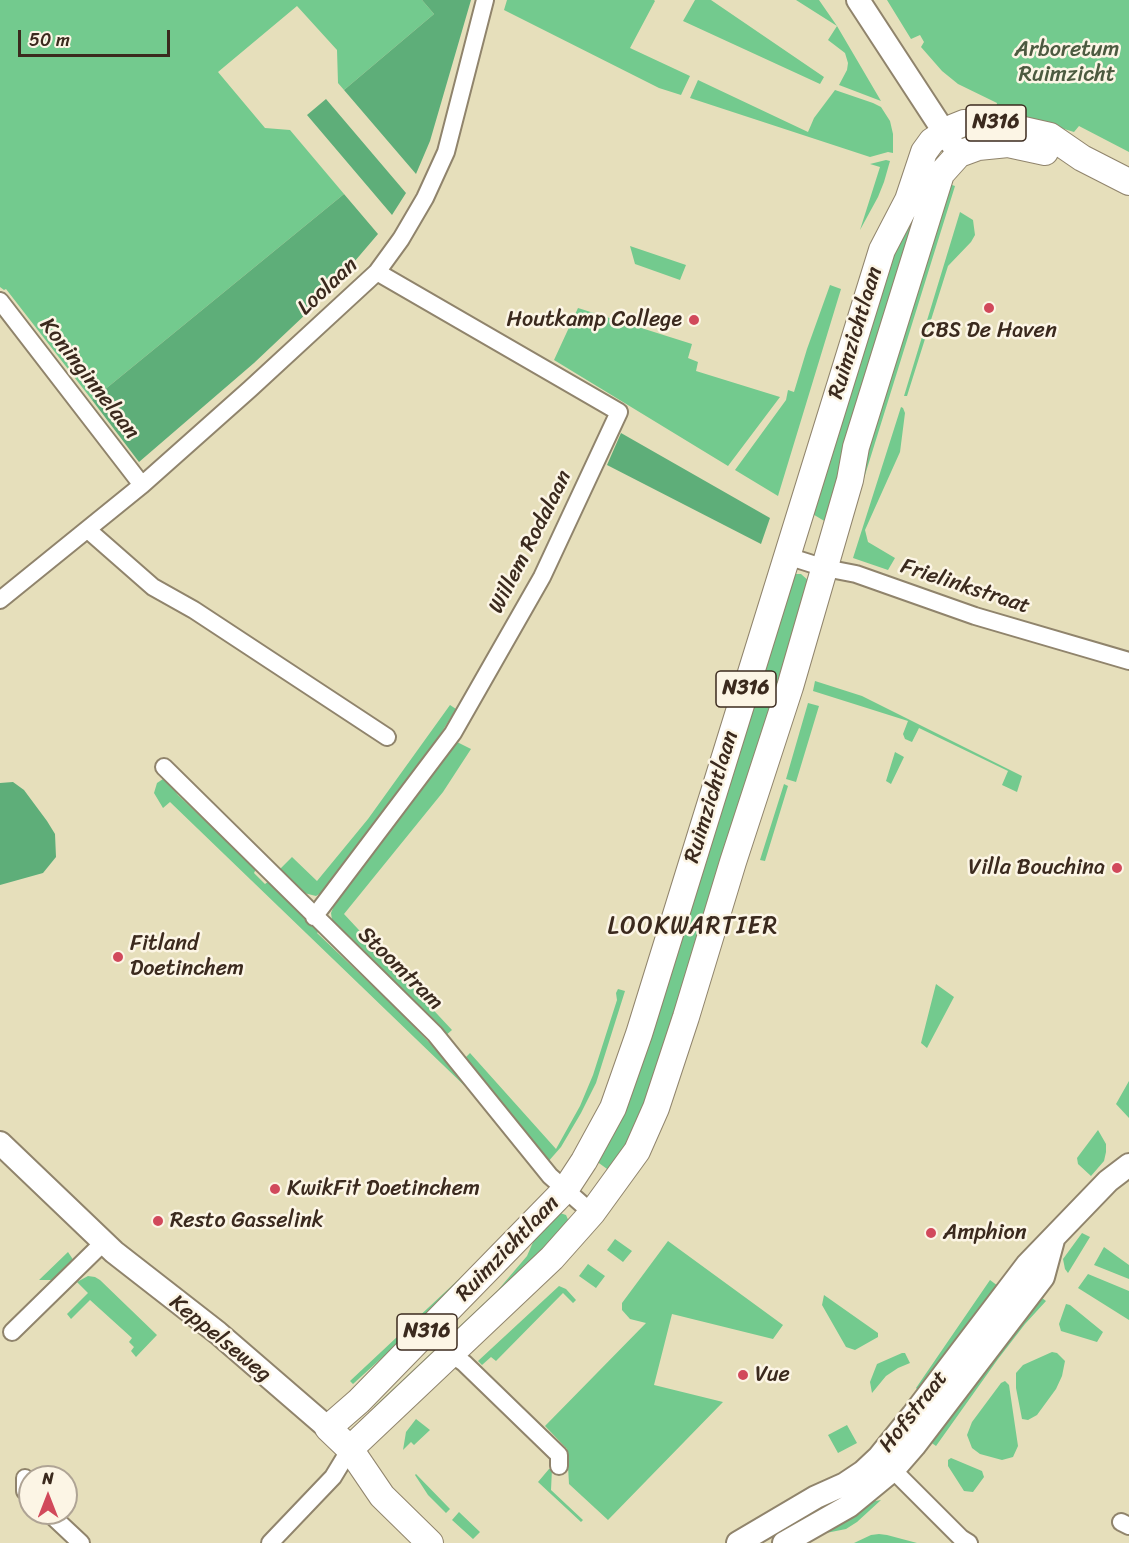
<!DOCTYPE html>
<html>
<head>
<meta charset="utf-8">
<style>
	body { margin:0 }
	#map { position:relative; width:1129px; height:1543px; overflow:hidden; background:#e6dfbb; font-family:Sriracha,sans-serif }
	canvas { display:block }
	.north { position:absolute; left:18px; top:1465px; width:60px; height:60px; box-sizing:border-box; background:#fcf5e5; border:2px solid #afa495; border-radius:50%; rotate:0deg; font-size:16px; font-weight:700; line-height:24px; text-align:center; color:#3b2a1e }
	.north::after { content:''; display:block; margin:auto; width:21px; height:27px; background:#d1495b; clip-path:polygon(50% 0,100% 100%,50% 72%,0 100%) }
	.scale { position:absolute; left:18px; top:30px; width:152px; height:27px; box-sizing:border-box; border:3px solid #3b2a1e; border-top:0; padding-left:8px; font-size:18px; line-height:21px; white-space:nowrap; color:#3b2a1e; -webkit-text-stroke:4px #fcf5e5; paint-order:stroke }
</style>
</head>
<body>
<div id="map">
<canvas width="1129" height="1543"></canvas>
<div class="north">N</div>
<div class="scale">50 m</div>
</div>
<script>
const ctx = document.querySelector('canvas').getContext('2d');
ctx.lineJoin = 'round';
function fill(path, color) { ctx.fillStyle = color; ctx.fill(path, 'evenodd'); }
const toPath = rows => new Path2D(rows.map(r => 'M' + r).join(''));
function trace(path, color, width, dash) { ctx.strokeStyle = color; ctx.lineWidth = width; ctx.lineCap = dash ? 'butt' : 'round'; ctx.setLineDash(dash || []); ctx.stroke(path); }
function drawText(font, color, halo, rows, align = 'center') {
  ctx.font = font + ' Sriracha,sans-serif'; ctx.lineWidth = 5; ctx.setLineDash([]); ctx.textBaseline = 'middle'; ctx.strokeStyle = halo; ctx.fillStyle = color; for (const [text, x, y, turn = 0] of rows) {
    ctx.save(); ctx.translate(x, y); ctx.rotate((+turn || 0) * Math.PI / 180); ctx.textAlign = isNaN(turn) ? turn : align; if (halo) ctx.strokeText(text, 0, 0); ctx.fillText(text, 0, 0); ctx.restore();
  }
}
const green = toPath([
	[0,0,422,0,434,14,344,90,338,83,337,50,297,6,218,72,265,128,290,130,344,194,92,400,6,289,4,290,0,287],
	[507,0,654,0,655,1,630,48,690,76,681,95,659,88,504,10],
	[695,0,711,0,824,77,820,84,683,21],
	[796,0,819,0,837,26,881,101,839,85,847,70,848,63,845,53,828,40,837,26],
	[887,0,1129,0,1129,152,1079,126,1074,132,996,108,997,103,958,84,942,71,921,47,924,42,920,35,911,39],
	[698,80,808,132,814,118,835,90,873,103,881,107,890,121,893,134,893,153,888,152,870,157,690,98],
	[886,160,890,161,884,182,878,197,860,230,880,167,870,164],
	[929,177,831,525,806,510,874,295],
	[949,184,955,186,846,536,840,533],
	[960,212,973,220,975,235,971,242,948,266,907,396,904,396],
	[630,246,686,265,680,280,635,264],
	[830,285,841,289,778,496,735,470,786,400,788,390,794,392,807,349],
	[578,308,692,344,688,358,698,362,696,371,780,397,728,466,554,360],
	[901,407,903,408,905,413,900,452,865,530,868,542,895,558,888,570,853,558],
	[796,574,801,574,810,582,667,1055,614,1174,592,1158,791,576],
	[815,681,862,696,1022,776,1017,792,1002,785,1008,771,919,728,912,742,905,739,903,734,908,721,813,691],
	[808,703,819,706,796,782,786,779],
	[450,705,456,709,443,730,408,780,354,852,321,893,316,896,304,893,281,871,281,868,292,857,317,881,368,819],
	[455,741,471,749,443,792,344,914,452,1030,445,1036,403,990,343,933,332,920,331,913,337,898,397,822],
	[895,752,904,757,891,784,886,781],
	[163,779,167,780,178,795,256,869,254,873,265,884,269,881,320,930,317,933,397,1009,471,1086,470,1091,170,802,163,808,154,793,157,783],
	[784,784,788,786,765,861,760,860],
	[936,984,954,997,927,1048,921,1043],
	[618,989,625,991,596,1083,581,1113,561,1147,547,1163,463,1060,470,1053,556,1149,580,1106,593,1075,617,1000,616,993],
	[1129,1081,1129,1118,1116,1104],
	[1098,1130,1106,1144,1106,1152,1104,1161,1091,1176,1078,1164,1077,1158],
	[540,1197,541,1199,429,1315,353,1384,350,1381,475,1264],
	[557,1212,566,1215,570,1224,377,1410,374,1407,498,1290,527,1256,540,1226],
	[1082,1233,1090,1237,1068,1273,1065,1269,1063,1259],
	[615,1239,632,1251,623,1262,607,1250],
	[668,1241,783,1325,773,1339,672,1314,654,1385,723,1402,608,1520,569,1484,567,1449,545,1426,646,1323,630,1319,622,1310,622,1303],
	[1104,1247,1129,1265,1129,1279,1094,1265],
	[68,1252,74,1261,59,1280,39,1280],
	[588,1264,605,1276,596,1288,579,1276],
	[1088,1274,1129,1291,1129,1320,1078,1288],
	[88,1276,95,1277,100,1280,157,1335,136,1357,131,1351,134,1347,129,1342,132,1338,90,1300,71,1319,67,1314,88,1293,77,1282],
	[990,1280,1002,1289,922,1394,916,1388],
	[559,1286,566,1289,576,1300,573,1303,563,1293,496,1361,491,1357,482,1365,478,1361],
	[824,1295,878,1333,878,1337,855,1350,846,1347,822,1305],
	[1035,1298,1042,1298,1046,1301,1025,1324,998,1359,936,1446,926,1439],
	[1066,1304,1070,1305,1103,1332,1097,1342,1061,1331,1059,1324],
	[1052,1352,1057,1353,1065,1361,1062,1376,1056,1389,1037,1415,1028,1420,1022,1419,1016,1388,1016,1373,1023,1365],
	[902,1353,905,1353,910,1363,898,1368,886,1376,872,1393,870,1382,877,1364],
	[1005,1381,1009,1385,1018,1446,1013,1457,1002,1460,980,1454,972,1448,967,1435,972,1422,1001,1383],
	[416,1419,430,1430,414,1445,411,1442,403,1450,406,1432],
	[847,1425,857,1443,838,1453,828,1435],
	[951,1458,982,1471,984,1477,973,1492,964,1491,948,1466,948,1460],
	[549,1469,552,1469,551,1490,583,1520,581,1522,538,1482],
	[416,1474,450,1509,446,1513,428,1495,415,1475],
	[881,1500,857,1522,846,1529,821,1534,870,1502],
	[459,1512,480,1532,473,1539,452,1520],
	[879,1534,887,1535,917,1543,854,1543,871,1535]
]);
const forest = toPath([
	[422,0,471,0,430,141,416,174,344,90,434,14],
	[326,99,406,193,392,215,307,115],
	[344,194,378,234,325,296,254,363,139,462,92,400],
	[621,433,770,518,761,544,607,465],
	[13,782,24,790,47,821,55,834,56,857,43,873,0,885,0,783]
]);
const street = toPath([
	[0,301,142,485],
	[88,530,153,587,194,610,387,737],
	[787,556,825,568,856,574,975,616,1129,661],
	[0,600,142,485,250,389,377,272,401,239,425,198,446,152,485,0],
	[164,767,435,1034,550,1176,592,1213],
	[314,917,453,733,542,577,619,412,377,272],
	[12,1332,104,1242],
	[451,1354,464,1363,559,1455,559,1466],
	[886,1463,961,1538,969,1543],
	[25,1478,25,1491,30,1495],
	[49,1513,81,1543],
	[1121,1522,1129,1526],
	[270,1543,333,1477,350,1449]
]);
const secondary = toPath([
	[858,0,954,147],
	[0,1143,114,1252,218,1333,328,1428],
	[738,1543,816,1497,845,1484,863,1472,879,1457,913,1415,1027,1265,1108,1181,1129,1165],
	[784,1543,849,1506,894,1469,914,1446,1043,1277,1053,1240]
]);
const primary = toPath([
	[350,1449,552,1258,592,1213,637,1151,656,1108,686,1017,733,862,790,687,850,480,856,447,941,174,959,154,978,147,1008,144,1045,152],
	[430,1543,382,1496,350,1449,328,1428,359,1401,565,1190,584,1161,613,1108,639,1034,882,250,908,200,924,152,932,141,954,127,964,123,988,122,1050,136,1082,158,1129,182]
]);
const markers = [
	[989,308,6,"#d1495b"],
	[694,320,6,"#d1495b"],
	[1117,868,6,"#d1495b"],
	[118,957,6,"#d1495b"],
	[275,1189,6,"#d1495b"],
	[158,1221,6,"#d1495b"],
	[931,1233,6,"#d1495b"],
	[743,1375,6,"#d1495b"]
];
const shields = [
	[996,123,60],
	[746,689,60],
	[427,1332,60]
];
const shieldNames = [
	["N316",996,123],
	["N316",746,689],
	["N316",427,1332]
];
const parkNames = [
	["Arboretum",1067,50],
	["Ruimzicht",1067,75]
];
const streetNames = [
	["Loolaan",328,287,-43],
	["Ruimzichtlaan",856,333,-73],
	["Koninginnelaan",89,379,52],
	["Willem Rodalaan",531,542,-63],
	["Frielinkstraat",965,587,18],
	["Ruimzichtlaan",712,797,-73],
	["Stoomtram",400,969,44],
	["Ruimzichtlaan",508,1249,-46],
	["Keppelseweg",220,1339,39],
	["Hofstraat",914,1412,-52]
];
const poiNames = [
	["Houtkamp College",682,320,"right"],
	["CBS De Haven",989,331,"center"],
	["Villa Bouchina",1105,868,"right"],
	["Fitland",130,944],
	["Doetinchem",130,969],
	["KwikFit Doetinchem",287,1189],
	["Resto Gasselink",170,1221],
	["Amphion",943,1233],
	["Vue",755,1375]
];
const neighbourhoodNames = [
	["LOOKWARTIER",693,927]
];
fill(green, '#73ca8e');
fill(forest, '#5eae79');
trace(street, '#90846c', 20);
trace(secondary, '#90846c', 26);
trace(primary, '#90846c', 28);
trace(street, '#fff', 16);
trace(secondary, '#fff', 22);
trace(primary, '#fff', 26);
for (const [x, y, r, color] of markers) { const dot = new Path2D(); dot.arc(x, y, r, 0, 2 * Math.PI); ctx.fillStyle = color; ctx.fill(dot); trace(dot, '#fcf5e5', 2); }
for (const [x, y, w] of shields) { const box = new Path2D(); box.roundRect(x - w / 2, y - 18, w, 36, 4.5); ctx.fillStyle = '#fcf5e5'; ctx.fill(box); trace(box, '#3b2a1e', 1.5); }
drawText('bold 21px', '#3b2a1e', null, shieldNames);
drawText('22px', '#4c5a40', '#fcf5e5', parkNames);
drawText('22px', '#3b2a1e', '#fcf5e5', streetNames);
drawText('22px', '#3b2a1e', '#fcf5e5', poiNames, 'left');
ctx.letterSpacing = '1.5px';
drawText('24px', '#3b2a1e', '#fcf5e5', neighbourhoodNames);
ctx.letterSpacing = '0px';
</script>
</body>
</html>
